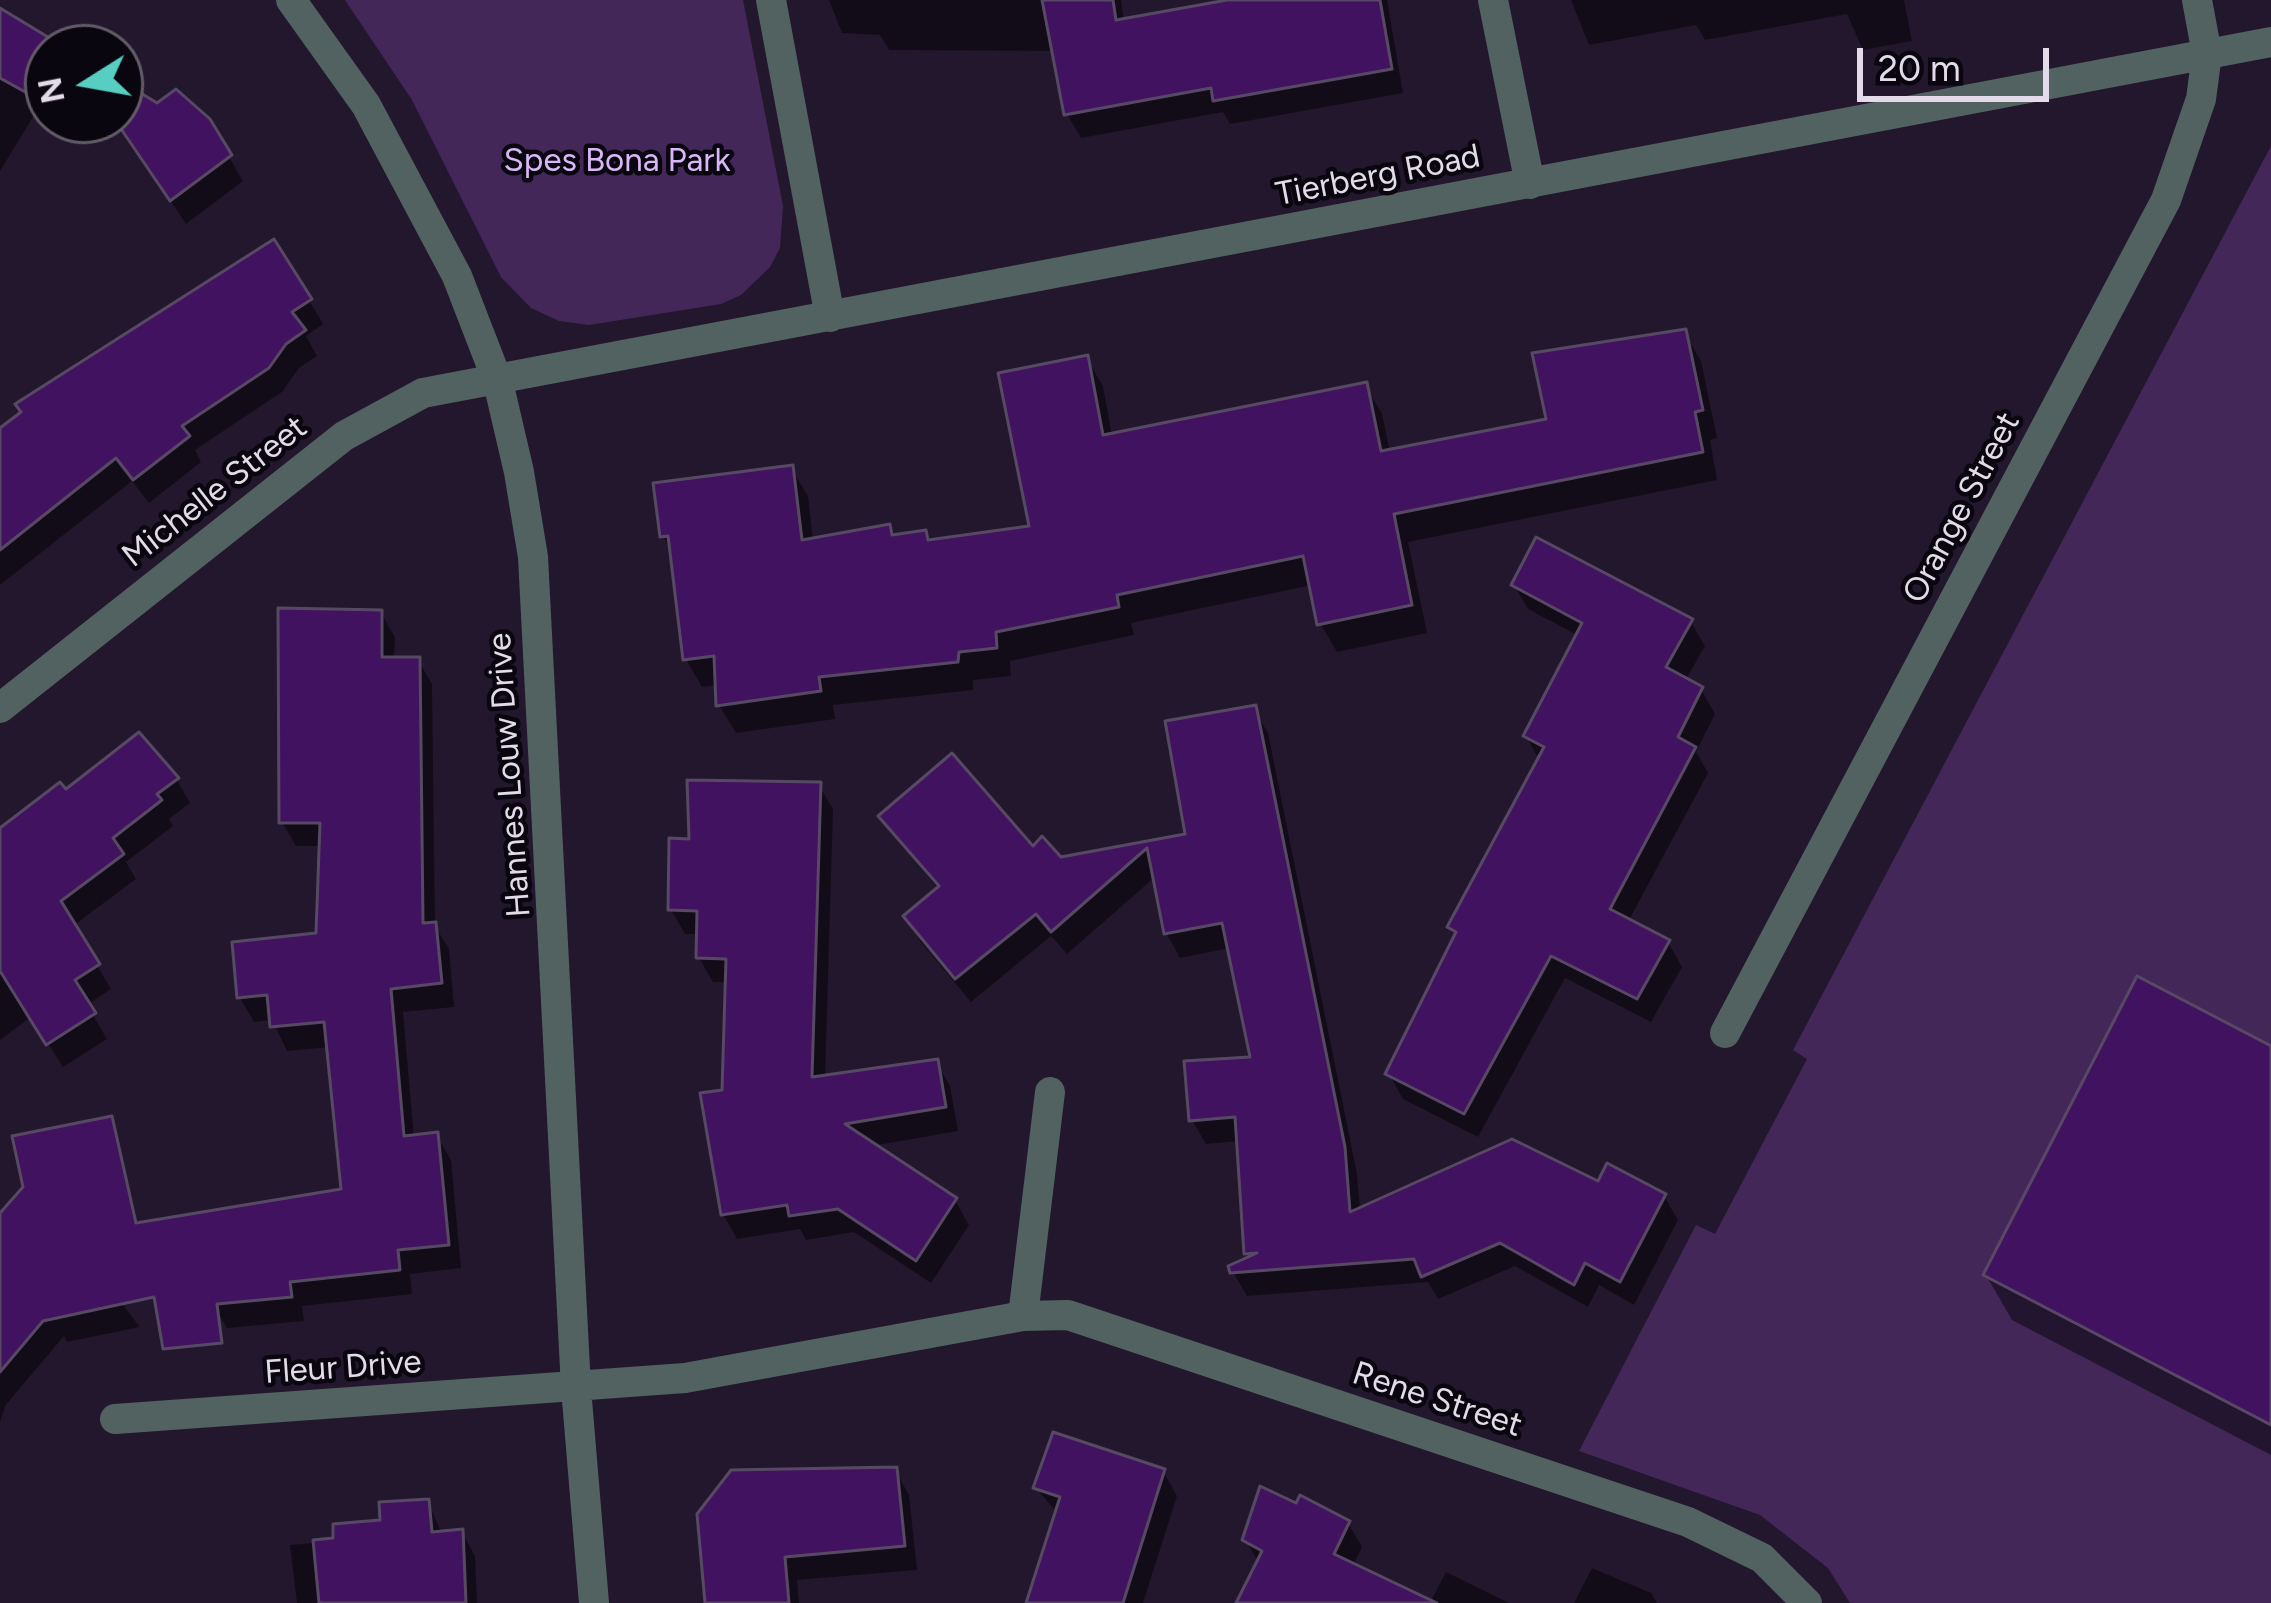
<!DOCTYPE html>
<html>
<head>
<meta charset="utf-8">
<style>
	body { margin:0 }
	#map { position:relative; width:2271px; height:1603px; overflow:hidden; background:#23172e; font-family:Figtree,sans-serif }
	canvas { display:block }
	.north { position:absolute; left:24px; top:24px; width:120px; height:120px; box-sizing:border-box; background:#0a060f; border:3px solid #615b67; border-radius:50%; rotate:259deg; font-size:33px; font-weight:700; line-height:48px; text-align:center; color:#e3dbea }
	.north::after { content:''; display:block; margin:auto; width:42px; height:54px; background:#57cec1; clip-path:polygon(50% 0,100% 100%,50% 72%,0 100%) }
	.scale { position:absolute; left:1857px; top:48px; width:192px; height:54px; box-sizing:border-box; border:6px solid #e3dbea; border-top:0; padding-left:15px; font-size:36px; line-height:42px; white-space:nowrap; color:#e3dbea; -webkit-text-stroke:9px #0a060f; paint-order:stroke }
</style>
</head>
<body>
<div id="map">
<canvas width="2271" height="1603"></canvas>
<div class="north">N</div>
<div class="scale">20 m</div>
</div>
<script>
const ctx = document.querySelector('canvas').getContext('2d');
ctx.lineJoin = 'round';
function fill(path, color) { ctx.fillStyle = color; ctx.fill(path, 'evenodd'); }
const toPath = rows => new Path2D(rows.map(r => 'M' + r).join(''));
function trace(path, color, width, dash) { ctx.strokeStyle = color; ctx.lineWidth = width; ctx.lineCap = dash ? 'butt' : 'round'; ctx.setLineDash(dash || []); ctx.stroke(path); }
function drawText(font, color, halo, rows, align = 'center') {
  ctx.font = font + ' Figtree,sans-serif'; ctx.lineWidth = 9; ctx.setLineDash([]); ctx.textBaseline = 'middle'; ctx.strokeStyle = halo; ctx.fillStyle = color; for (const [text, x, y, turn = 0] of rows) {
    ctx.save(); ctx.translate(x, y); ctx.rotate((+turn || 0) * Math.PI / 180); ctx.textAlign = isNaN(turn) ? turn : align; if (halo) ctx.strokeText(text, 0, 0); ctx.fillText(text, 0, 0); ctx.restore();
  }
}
const green = toPath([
	[345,0,743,0,783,206,780,248,770,267,741,295,721,304,589,325,559,321,531,308,501,277,412,100],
	[2271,146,2271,1603,1850,1603,1828,1568,1760,1515,1579,1451,1696,1225,1715,1234,1807,1059,1793,1050]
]);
const shadow = toPath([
	[829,0,1121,0,1124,22,1226,0,1387,0,1403,93,1230,124,1223,112,1081,138,1067,114,1055,51,889,50,880,35,842,33],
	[1571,0,1904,0,1912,41,1863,50,1847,14,1705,40,1696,25,1589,45],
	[0,11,61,48,48,48,48,119,36,112,0,171],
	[208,121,243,181,186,224,140,155],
	[309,300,323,324,306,336,317,356,299,368,282,392,195,450,201,462,149,503,132,481,0,585,0,432],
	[1684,332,1701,361,1717,438,1710,440,1717,480,1408,542,1427,633,1337,652,1320,623,1312,585,1131,623,1134,635,1010,661,1011,676,973,680,973,690,833,705,835,719,736,733,719,705,718,685,702,687,686,659,673,554,663,536,791,468,808,496,813,541,889,528,895,538,925,533,930,543,1033,529,1086,358,1103,386,1112,436,1365,385,1382,414,1390,452,1549,421],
	[1514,585,1691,622,1705,646,1685,681,1701,689,1715,714,1696,752,1708,773,1628,922,1668,942,1682,967,1651,1022,1565,978,1478,1137,1403,1099,1389,1074,1457,938,1451,927,1540,761,1526,736,1579,636,1528,609],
	[381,613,395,637,394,660,418,660,432,684,435,926,449,949,454,1007,403,1012,414,1138,437,1136,451,1160,461,1268,410,1274,412,1294,302,1306,304,1321,227,1328,175,1243,344,1191,330,1047,287,1051,272,1020,254,1022,240,998,319,936,322,846,296,846,282,822],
	[1254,709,1268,733,1357,1174,1360,1210,1600,1185,1664,1196,1678,1220,1634,1305,1599,1285,1588,1307,1515,1266,1438,1299,1428,1282,1247,1296,1233,1272,1251,1259,1240,1141,1206,1144,1192,1120,1253,1059,1230,948,1180,958,1166,933,1155,877,1067,954,1051,936,971,1002,920,941,906,917,939,890,881,817,1060,860,1189,837],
	[177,780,190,803,169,819,173,826,126,862,136,879,73,926,111,989,87,1005,107,1039,63,1067,31,1017,0,1040,0,833,66,793],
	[819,785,833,809,825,1078,936,1062,950,1086,958,1131,872,1146,955,1200,969,1225,931,1283,854,1232,806,1240,800,1229,737,1239,723,1214,728,982,713,982,699,958,699,934,685,934,671,910,692,842],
	[2271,1050,2271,1455,2012,1320,1986,1275],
	[23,1175,140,1327,67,1342,64,1336,5,1406,0,1423,0,1256,49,1299],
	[895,1470,909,1495,917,1570,797,1580,799,1603,708,1603],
	[1163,1471,1177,1496,1143,1603,1029,1603,1058,1514,1036,1488],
	[428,1502,442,1534,462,1532,475,1556,477,1603,297,1603,290,1545,337,1541],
	[1297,1507,1348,1523,1362,1547,1353,1566,1430,1603,1239,1603,1259,1563,1245,1539],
	[1592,1568,1651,1593,1657,1603,1574,1603],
	[1446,1572,1509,1603,1430,1603]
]);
const building = toPath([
	[1042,0,1113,0,1116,20,1227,0,1380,0,1392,69,1213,101,1211,88,1064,115,1042,0],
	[0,8,66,48,48,48,47,104,0,78,0,8],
	[120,80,157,103,176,89,210,119,232,155,170,201,115,120,120,120,120,80],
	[274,239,312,299,292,312,306,330,286,344,269,368,182,426,190,436,133,480,116,458,0,550,0,428,21,412,15,404,274,239],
	[1686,329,1703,410,1695,412,1703,452,1394,514,1412,605,1317,625,1303,556,1117,595,1119,607,996,632,997,648,959,652,958,662,819,677,821,691,716,706,714,656,683,660,668,536,660,537,653,483,793,465,802,540,890,524,892,535,926,530,928,540,1029,526,998,373,1088,355,1103,435,1367,382,1381,451,1546,419,1532,353,1686,329],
	[1536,537,1693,619,1666,667,1703,687,1678,737,1696,747,1610,909,1670,940,1637,999,1551,956,1464,1114,1385,1074,1456,932,1447,927,1544,747,1523,736,1582,623,1511,585,1536,537],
	[278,608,382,610,382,657,420,657,423,923,436,922,442,983,391,989,404,1136,438,1132,449,1245,398,1250,400,1270,290,1282,292,1297,217,1304,222,1343,163,1349,154,1297,43,1321,0,1372,0,1213,23,1187,12,1136,112,1116,136,1223,341,1189,324,1022,270,1027,267,995,237,998,232,942,316,933,320,823,279,823,278,608],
	[1256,705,1345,1147,1350,1212,1512,1139,1598,1181,1607,1163,1666,1194,1620,1282,1585,1263,1574,1285,1500,1243,1421,1277,1414,1259,1230,1273,1228,1266,1257,1253,1244,1254,1235,1117,1189,1121,1184,1061,1250,1057,1222,923,1164,934,1147,848,1051,932,1036,914,955,979,903,916,939,886,878,816,952,753,1033,846,1042,836,1061,857,1185,834,1165,721,1256,705],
	[139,732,179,778,157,794,162,800,113,838,124,854,61,901,100,964,75,980,96,1013,46,1045,0,971,0,828,60,782,66,789,139,732],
	[687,780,821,782,812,1077,938,1059,946,1107,845,1124,957,1198,916,1261,838,1209,789,1216,787,1205,721,1215,700,1093,722,1090,726,959,696,958,697,911,668,910,669,838,689,839,687,780],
	[2137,976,2271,1046,2271,1425,1983,1275,2137,976],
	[1053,1432,1165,1469,1123,1603,1026,1603,1060,1497,1033,1488,1053,1432],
	[897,1467,905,1546,785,1557,789,1603,705,1603,697,1514,731,1470,897,1467],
	[1260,1486,1296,1503,1300,1495,1350,1521,1334,1554,1437,1603,1236,1603,1262,1551,1242,1540,1260,1486],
	[429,1499,432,1532,463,1529,466,1603,319,1603,313,1540,333,1538,333,1524,380,1520,379,1502,429,1499]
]);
const minor = toPath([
	[291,0,366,105,457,276,498,382,519,472,533,557,576,1388,594,1603],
	[771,0,830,317],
	[1493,0,1530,184],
	[0,708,344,436,423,393,2271,42],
	[1725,1033,2166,200,2201,99,2207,54,2197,0],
	[1023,1316,1050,1092],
	[115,1419,685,1378,1023,1316,1068,1315,1688,1522,1762,1558,1807,1603]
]);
const parkNames = [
	["Spes Bona Park",617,161]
];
const streetNames = [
	["Tierberg Road",1378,176,-11],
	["Michelle Street",215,492,-38],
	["Orange Street",1962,508,-62],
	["Hannes Louw Drive",510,775,-94],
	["Fleur Drive",343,1368,-4],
	["Rene Street",1437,1400,18]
];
fill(green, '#432758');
fill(shadow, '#0007');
fill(building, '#41125f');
trace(building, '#574963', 3);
trace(minor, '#526260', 30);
drawText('33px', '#d9b6f7', '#0a060f', parkNames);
drawText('33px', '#e3dbea', '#0a060f', streetNames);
</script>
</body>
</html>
